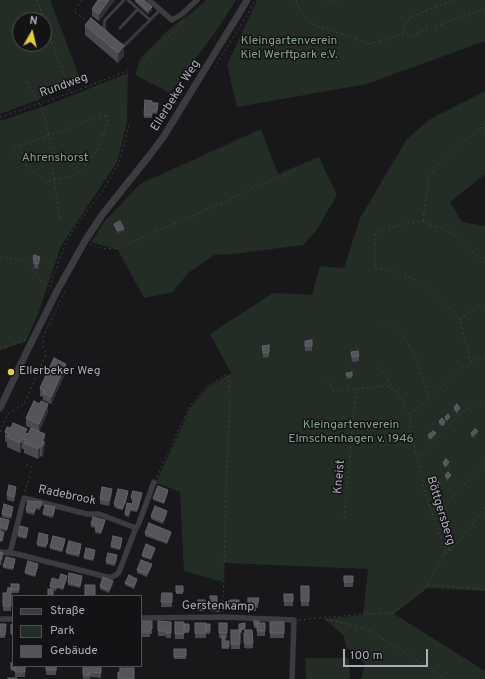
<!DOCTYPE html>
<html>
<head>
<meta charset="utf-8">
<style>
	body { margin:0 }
	#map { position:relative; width:485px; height:679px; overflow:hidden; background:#18181a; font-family:Overpass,sans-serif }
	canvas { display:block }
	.legend { position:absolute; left:12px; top:595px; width:130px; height:72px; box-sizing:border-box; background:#131315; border:1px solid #505156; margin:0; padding:5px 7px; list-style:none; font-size:12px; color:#abadb8 }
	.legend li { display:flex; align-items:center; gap:8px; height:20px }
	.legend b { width:20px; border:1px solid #505156 }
	.north { position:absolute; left:12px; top:12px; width:40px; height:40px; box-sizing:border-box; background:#131315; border:1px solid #505156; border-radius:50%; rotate:8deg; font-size:11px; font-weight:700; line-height:16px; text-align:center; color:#abadb8 }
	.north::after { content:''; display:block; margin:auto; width:14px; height:18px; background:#e5ca44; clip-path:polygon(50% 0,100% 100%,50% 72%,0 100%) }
	.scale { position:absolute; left:343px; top:649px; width:85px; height:18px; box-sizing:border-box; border:2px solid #abadb8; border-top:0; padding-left:5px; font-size:12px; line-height:14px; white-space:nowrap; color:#abadb8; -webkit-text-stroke:3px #131315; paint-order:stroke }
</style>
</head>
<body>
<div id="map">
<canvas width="485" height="679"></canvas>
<ul class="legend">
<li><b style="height:5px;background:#3b3b40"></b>Straße</li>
<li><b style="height:11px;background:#242c26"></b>Park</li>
<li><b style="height:11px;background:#54545a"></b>Gebäude</li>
</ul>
<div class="north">N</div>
<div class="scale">100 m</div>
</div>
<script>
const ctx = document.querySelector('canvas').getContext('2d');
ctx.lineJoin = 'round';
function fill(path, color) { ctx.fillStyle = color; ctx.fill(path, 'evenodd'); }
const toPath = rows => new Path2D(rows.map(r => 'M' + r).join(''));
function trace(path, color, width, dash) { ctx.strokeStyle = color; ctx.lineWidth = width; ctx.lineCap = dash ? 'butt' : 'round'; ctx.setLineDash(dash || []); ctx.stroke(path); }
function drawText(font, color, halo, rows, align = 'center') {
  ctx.font = font + ' Overpass,sans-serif'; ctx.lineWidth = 3; ctx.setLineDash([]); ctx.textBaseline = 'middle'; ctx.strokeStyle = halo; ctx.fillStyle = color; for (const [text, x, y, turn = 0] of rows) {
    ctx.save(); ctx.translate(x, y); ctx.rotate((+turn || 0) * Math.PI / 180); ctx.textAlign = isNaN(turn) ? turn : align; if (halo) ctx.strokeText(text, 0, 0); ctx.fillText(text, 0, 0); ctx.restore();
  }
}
const green = toPath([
	[0,0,50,0,82,83,0,114],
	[20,20,44,20,44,44,20,44],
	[206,0,236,0,219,27,170,93,135,75,140,59,168,30,185,17,193,12],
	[257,0,485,0,485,41,367,84,237,107,227,65],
	[128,73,127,122,117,162,61,246,38,314,26,341,0,350,0,121,51,104],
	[485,91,485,174,450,202,462,222,485,226,485,591,427,588,394,614,485,671,485,679,361,679,365,664,346,647,344,636,325,619,363,615,368,569,224,563,223,582,184,571,180,492,156,483,190,408,208,387,231,373,210,334,273,293,312,295,320,266,344,268,360,218,407,139,429,120],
	[261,129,278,174,319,157,337,195,316,231,303,245,233,254,214,255,188,273,173,292,144,298,118,250,91,242,105,221,140,184],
	[305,658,349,658,350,679,306,679]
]);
const path = toPath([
	[37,0,70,92],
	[82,0,74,11,88,22],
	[296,0,300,11,312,24,369,44,401,35,410,17,454,0],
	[324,0,339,3],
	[402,35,410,36,485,8],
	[144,62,167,38,178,28,183,22,184,19],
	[214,68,246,17,255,0],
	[27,82,40,104,44,115,49,135,54,180,60,221],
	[107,115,108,120,99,147,84,167,73,176,54,180,45,181,42,179,29,168,12,150,14,148,102,116,107,115],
	[0,117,70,93,132,69],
	[485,124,442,160,435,167,429,179,423,219,425,223,443,229,455,236,485,263],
	[424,221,404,224,378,232,375,235,375,268,396,272,416,280,434,293,450,308,461,321,461,325,471,362],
	[90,244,94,246,104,249,118,248,227,201,257,186,297,170],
	[0,257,9,258,25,262,31,267,42,282,46,285,50,286],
	[52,287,51,286,52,279,65,245,73,230,87,211,103,190,119,163,130,122],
	[461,320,469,312,485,304],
	[383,322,391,326,402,335,408,343,415,356,429,396],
	[0,349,26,340],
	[378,368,385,374,393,388],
	[410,415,462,368,471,362,485,355],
	[0,432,8,414,24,404,45,357,46,352,43,346,43,337,65,291],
	[418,459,453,421,467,409,478,403,485,403],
	[157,477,189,407,207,386,227,374,229,377,230,405,227,456,223,612],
	[25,492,32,467,26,465],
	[344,518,356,389],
	[449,550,452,536,438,514,485,462],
	[445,554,447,551,451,549,470,528,485,507],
	[427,585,485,589],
	[326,619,352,625,372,632,446,679],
	[299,620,363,614,393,613,425,588,444,554,445,547,438,531,425,493,410,427,410,416,397,391,391,388,386,386,336,391,331,388,329,382,324,375]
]);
const service = toPath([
	[128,0,150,20],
	[120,28,138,9],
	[106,31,105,30,104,25,105,20,124,0],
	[121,44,124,46,160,10]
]);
const minor = toPath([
	[149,0,172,20,182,14,197,0],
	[0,552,17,554,107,577,112,577,116,575,119,572,135,530,139,523,154,482],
	[8,553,11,549,24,498,87,514,99,514,136,528],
	[141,618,223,617,294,620,292,679],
	[0,619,13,619]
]);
const tertiary = toPath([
	[0,408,29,347,57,291,85,241,102,215,149,156,164,136,240,12,247,0]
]);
const wall = toPath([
	[115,0,99,21,92,16,92,9],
	[135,0,144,0,152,10,148,14,135,2],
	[85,25,124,56,118,63,85,35],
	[145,100,152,103,158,103,157,114,152,113,152,118,144,118],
	[114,224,124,231,118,234,114,226],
	[33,259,40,262,38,269,34,268,34,265,33,264],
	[312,340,312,351,305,351,305,341],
	[262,346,269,352,269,357,263,358],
	[351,352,359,356,359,361,352,362],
	[66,372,51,404,43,400,43,397,40,396,40,388],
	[352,372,352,378,347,379,346,375],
	[454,407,460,411,457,414,454,410],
	[48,412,39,432,45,444,44,447,44,452,42,457,40,456,38,459,24,453,24,450,22,448,20,453,7,447,7,442,5,441,5,432,28,434,31,428,26,426,26,418],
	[445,417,450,419,447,422,445,419],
	[439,421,445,424,443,427,439,424],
	[471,433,478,434,474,438,471,436],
	[428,435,436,436,431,440,428,438],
	[443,462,449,465,446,468,443,465],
	[445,475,451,478,448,481,445,478],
	[434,483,440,486,437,489,434,486],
	[16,492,14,502,7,500,7,495],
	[168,492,164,504,153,500,153,498],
	[128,493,125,505,124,505,123,510,117,509,117,508,114,507,114,504],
	[112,494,109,506,100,504,100,499],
	[142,496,137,512,130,511,129,517,125,516,125,514,132,504,133,500,131,500,131,497],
	[42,504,40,510,36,509,34,515,26,513,26,510],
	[13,509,11,519,2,517,2,514],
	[55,509,53,518,43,515,43,513],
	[167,514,163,524,151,519,151,516],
	[0,518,9,523,7,531,0,530],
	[105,522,101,534,95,533,96,528,91,527,91,524],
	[28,530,26,539,18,537,18,535],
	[145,533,171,534,167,544,145,536],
	[48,538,48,541,47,546,46,546,46,548,37,546,37,544],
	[122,541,120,550,111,548,111,546],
	[65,542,62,552,50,549,50,547],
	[81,546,79,557,66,554,66,552],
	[155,550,151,560,142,557,142,555],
	[0,552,3,558,1,565,0,565],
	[95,553,93,561,84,559,84,557],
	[117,558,115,566,106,564,106,561],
	[15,561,13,570,3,568,3,566],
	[38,566,35,577,25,574,25,572],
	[152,566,147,577,137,573,137,570],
	[344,576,353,576,353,587,344,587],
	[67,579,63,590,57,588,56,591,50,589,50,586,59,580],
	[82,579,80,588,68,585,68,582],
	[137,581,134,589,125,585,125,583],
	[11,584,19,584,19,593,11,593],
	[113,584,109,593,100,589,100,586],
	[176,586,183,586,183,594,176,594],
	[301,586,309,586,309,606,301,606],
	[11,588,11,611,3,611,3,593,7,593],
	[162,593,172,593,172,607,161,607],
	[284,594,293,594,293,606,284,606],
	[248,598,259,598,258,608,256,608,256,611,248,611],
	[198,600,205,602,220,605,220,612,210,611,210,606,210,608,204,608,204,611,198,611],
	[239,600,239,611,231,611,231,608,226,608,226,601],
	[141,621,152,621,152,634,150,634,150,637,141,637],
	[158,621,171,622,171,638,166,638,166,636,158,636],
	[254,621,259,623,265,623,265,636,257,636,257,628,254,628],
	[175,622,184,624,189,624,189,633,184,633,184,627,184,639,175,639],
	[270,622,284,622,284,638,270,638],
	[195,623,210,624,210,634,206,634,206,638,195,638],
	[219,623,227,623,227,638,225,638,225,641,229,641,229,649,222,649,222,638,219,638],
	[245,623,245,630,242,630,242,633,240,633,240,649,231,649,231,630,239,630],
	[0,624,6,624,5,638,0,638],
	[244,633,245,633,253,643,253,648,247,649,247,648,244,648],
	[174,649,186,649,186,659,174,659],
	[11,663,25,666,25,677,15,677,15,671,11,671],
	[46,666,57,666,56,675,46,675],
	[83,666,101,666,101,678,90,677,90,679,83,679]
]);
const shadedWall = toPath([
	[109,0,115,0,99,21,99,14],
	[152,7,152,10,148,14,148,11],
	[124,46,124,56,118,63,118,53],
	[124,229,124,231,118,234,118,231],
	[40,257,40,262,38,269,38,264],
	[66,364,66,372,51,404,51,397],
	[48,404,48,412,39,432,39,424],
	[460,408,460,411,457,414,457,411],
	[450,417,450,419,447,422,447,420],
	[445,422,445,424,443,427,443,425],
	[478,431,478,434,474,438,474,435],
	[436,433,436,436,431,440,431,438],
	[45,434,45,444,44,447,44,452,42,457,42,442],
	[22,439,22,448,20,453,20,443],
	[40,446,40,456,38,459,38,449],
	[449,462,449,465,446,468,446,466],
	[451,475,451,478,448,481,448,478],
	[440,484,440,486,437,489,437,486],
	[16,487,16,492,14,502,14,497],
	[112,489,112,494,109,506,109,501],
	[168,490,168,492,164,504,164,502],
	[142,493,142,496,137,512,137,510],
	[167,511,167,514,163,524,163,521],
	[171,532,171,534,167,544,167,542],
	[155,548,155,550,151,560,151,558],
	[3,553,3,558,1,565,1,560],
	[152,564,152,566,147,577,147,574],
	[67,576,67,579,63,590,63,588],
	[137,579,137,581,134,589,134,586],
	[113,581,113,584,109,593,109,590]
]);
const building = toPath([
	[98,0,109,0,99,14,92,9,98,0],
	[136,0,144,0,152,7,148,11,136,0],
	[91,18,124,46,118,53,85,25,91,18],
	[145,100,152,101,152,103,158,103,157,111,152,111,152,115,144,115,145,100],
	[120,221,124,229,118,231,114,224,120,221],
	[34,255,40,257,38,264,34,263,35,260,33,259,34,255],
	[312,340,312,346,305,346,305,341,312,340],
	[269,345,269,352,263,353,262,346,269,345],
	[358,351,359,356,352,357,351,352,358,351],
	[54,358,66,364,51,397,43,393,44,390,40,388,54,358],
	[352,372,352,376,347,376,346,373,352,372],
	[34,401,39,404,41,401,48,404,39,424,26,418,34,401],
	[457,404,460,408,457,411,454,407,457,404],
	[448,414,450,417,447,420,445,417,448,414],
	[442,418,445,422,443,425,439,421,442,418],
	[13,423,27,429,25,433,28,434,31,428,45,434,42,442,44,442,42,447,40,446,38,449,24,443,26,440,22,439,20,443,7,437,9,433,5,432,7,427,11,428,13,423],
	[475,429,478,431,474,435,471,433,475,429],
	[433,431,436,433,431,438,428,435,433,431],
	[446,459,449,462,446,466,443,462,446,459],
	[448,472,451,475,448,478,445,475,448,472],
	[437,480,440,484,437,486,434,483,437,480],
	[9,485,16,487,14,497,7,495,9,485],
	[158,486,168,490,164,502,153,498,158,486],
	[102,487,112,489,109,501,100,499,102,487],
	[118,489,128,491,125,503,124,503,123,508,117,507,117,505,114,504,118,489],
	[133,491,142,493,137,510,130,508,129,514,125,514,127,503,132,504,134,498,131,497,133,491],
	[28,501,36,502,36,501,42,502,40,507,36,506,34,512,26,510,28,501],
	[4,504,13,507,11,516,2,514,4,504],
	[45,505,55,507,53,515,43,513,45,505],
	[155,506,167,511,163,521,151,516,155,506],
	[93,517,105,520,101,532,95,530,97,526,91,524,93,517],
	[0,518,9,520,7,529,0,527,0,518],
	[149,523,171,532,167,542,145,533,149,523],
	[20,526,28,528,26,537,18,535,20,526],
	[0,531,4,532,2,541,0,541,0,531],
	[39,533,48,535,47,538,48,538,47,544,46,543,46,546,37,544,39,533],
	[53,536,65,539,62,550,50,547,53,536],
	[113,536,122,538,120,548,111,546,113,536],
	[69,541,81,544,79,554,66,552,69,541],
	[146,544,155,548,151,558,142,555,146,544],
	[86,548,95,550,93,559,84,557,86,548],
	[0,552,3,553,1,560,0,560,0,552],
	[108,553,117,555,115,563,106,561,108,553],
	[6,557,15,559,13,568,3,566,6,557],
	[141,560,152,564,147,574,137,570,141,560],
	[28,561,38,564,35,575,25,572,28,561],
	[69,573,82,576,80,586,68,582,69,573],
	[61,574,67,576,63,588,57,586,56,588,50,586,52,578,59,580,61,574],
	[129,575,137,579,134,586,125,583,129,575],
	[344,576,353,576,353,582,344,582,344,576],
	[103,577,113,581,109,590,100,586,103,577],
	[11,584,19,584,19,590,11,590,11,584],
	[85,585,95,585,95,596,85,596,85,585],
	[176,586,183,586,183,592,176,592,176,586],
	[301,586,309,586,309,601,301,601,301,586],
	[8,588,11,588,11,606,3,606,3,593,7,593,8,588],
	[48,589,53,590,53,596,48,596,48,589],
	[162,593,172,593,172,602,161,602,162,593],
	[284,594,293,594,293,601,284,601,284,594],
	[210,596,217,596,217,606,210,606,210,596],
	[248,598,259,598,258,603,256,602,256,606,248,606,248,598],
	[198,600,205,600,204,606,198,606,198,600],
	[231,600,239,600,239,606,231,606,231,600],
	[226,601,231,601,231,606,226,606,226,601],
	[205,602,210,602,210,606,204,606,205,602],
	[217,605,220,605,220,609,217,609,217,605],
	[141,621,152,621,152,629,150,629,150,632,141,632,141,621],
	[158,621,171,622,171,633,166,633,166,631,158,631,158,621],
	[254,621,259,621,259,623,257,623,257,625,254,625,254,621],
	[175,622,184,622,184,634,175,634,175,622],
	[270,622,284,622,284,633,270,633,270,622],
	[195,623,206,623,206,633,195,633,195,623],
	[219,623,227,623,227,633,219,633,219,623],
	[245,623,245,628,242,628,242,630,239,630,239,624,245,623],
	[257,623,265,623,265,631,257,631,257,623],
	[0,624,6,624,5,635,0,635,0,624],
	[184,624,189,624,189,631,184,631,184,624],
	[206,624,210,624,210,631,206,631,206,624],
	[11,625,13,625,13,634,11,634,11,625],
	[231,630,240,630,240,644,231,644,231,630],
	[245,630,252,630,253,643,247,644,247,643,244,643,244,633,245,633,245,630],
	[222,636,225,636,225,641,229,641,229,647,222,647,222,636],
	[174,649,186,649,186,656,174,657,174,649],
	[11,663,13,663,13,666,15,666,15,669,11,669,11,663],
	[15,666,25,666,25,672,15,672,15,666],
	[46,666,56,666,56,670,46,670,46,666],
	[83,666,101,666,101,673,90,672,90,675,83,675,83,666],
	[120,668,134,668,134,679,118,679,118,672,120,672,120,668],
	[8,678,17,678,17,679,8,679,8,678]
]);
const markers = [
	[11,372,4,"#e5ca44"]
];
const parkNames = [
	["Kleingartenverein",289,42],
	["Kiel Werftpark e.V.",289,56],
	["Ahrenshorst",55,159],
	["Kleingartenverein",351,426],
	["Elmschenhagen v. 1946",351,440]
];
const streetNames = [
	["Rundweg",64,86,-20],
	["Ellerbeker Weg",176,96,-58],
	["Kneist",340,477,-85],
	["Radebrook",67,496,12],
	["Böttgersberg",440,511,73],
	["Gerstenkamp",218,607,1]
];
const poiNames = [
	["Ellerbeker Weg",19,372]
];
fill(green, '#242c26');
trace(path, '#3f4045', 1, [2, 3]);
trace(service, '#3b3b40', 3);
trace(minor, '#3b3b40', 5.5);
trace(tertiary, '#3b3b40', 7);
fill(wall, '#49494f');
fill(shadedWall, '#313135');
fill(building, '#54545a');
trace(building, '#626269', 1);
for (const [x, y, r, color] of markers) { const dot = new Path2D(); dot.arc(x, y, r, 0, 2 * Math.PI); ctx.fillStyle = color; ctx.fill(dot); trace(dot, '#131315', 1.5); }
drawText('12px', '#83a28a', '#131315', parkNames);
drawText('12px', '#abadb8', '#131315', streetNames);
drawText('12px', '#abadb8', '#131315', poiNames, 'left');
</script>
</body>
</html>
